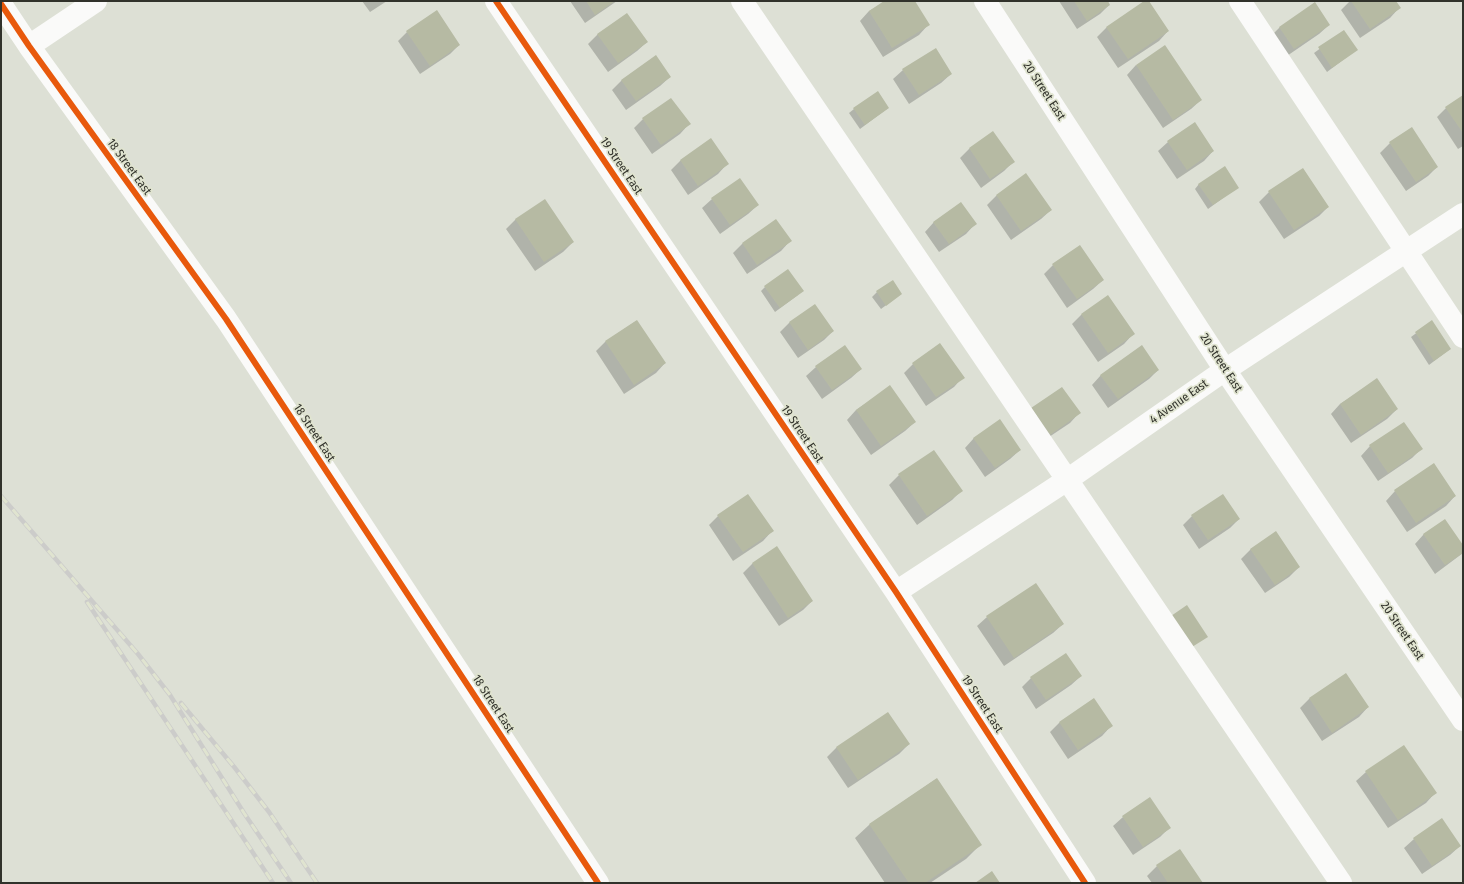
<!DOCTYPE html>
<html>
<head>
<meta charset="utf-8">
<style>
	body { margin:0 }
	#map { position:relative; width:1464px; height:884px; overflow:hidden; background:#dde0d5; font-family:"Fira Sans Condensed",sans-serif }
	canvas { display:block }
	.frame { position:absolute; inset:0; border:2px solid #31322b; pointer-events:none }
</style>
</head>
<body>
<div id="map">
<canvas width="1464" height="884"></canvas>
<div class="frame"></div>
</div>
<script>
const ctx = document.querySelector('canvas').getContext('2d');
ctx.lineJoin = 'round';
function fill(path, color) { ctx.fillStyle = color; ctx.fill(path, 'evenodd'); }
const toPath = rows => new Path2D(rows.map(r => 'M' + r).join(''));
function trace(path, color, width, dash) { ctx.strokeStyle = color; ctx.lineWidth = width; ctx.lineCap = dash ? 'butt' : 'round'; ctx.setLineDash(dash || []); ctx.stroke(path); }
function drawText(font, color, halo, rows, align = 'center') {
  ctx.font = font + ' "Fira Sans Condensed",sans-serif'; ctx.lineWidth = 3.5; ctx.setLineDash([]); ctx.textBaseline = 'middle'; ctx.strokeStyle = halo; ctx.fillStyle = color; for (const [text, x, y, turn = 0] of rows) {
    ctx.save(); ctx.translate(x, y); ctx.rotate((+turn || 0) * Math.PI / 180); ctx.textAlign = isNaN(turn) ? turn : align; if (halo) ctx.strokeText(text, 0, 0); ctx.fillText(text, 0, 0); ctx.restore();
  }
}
const shadow = toPath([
	[362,1,387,1,370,12],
	[570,1,617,1,585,23],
	[886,1,913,1,928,25,919,35,883,57,860,21,869,11],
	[1059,1,1106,1,1109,5,1100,14,1077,29],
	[1146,1,1168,31,1159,41,1118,68,1097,37,1106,28],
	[1350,1,1395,1,1399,8,1390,18,1360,38,1341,10],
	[1329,25,1319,34,1284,58,1270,37,1280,27],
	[1344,31,1356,50,1327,72,1314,53],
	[407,32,459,45,450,54,420,74,398,41],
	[598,34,647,42,637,51,608,72,588,44],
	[1136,65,1201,100,1191,109,1163,128,1127,75],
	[903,70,951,74,941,83,909,104,893,79],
	[670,77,660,86,626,110,612,90,622,80],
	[1463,96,1463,146,1458,149,1437,117,1446,108],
	[888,108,860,129,849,113,854,109],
	[643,119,689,124,680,134,652,154,634,128],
	[1195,124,1213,151,1204,161,1177,179,1158,151,1168,142],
	[1411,129,1437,167,1428,176,1406,191,1380,153,1390,143],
	[993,132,1013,162,1004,171,981,188,960,158,969,149],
	[710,140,727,164,718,174,688,195,671,170,680,161],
	[1303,169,1328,207,1319,216,1284,239,1259,202,1269,192],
	[1026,175,1051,210,1041,219,1011,240,987,205,996,196],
	[1199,184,1238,187,1208,209,1195,189],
	[712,199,758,205,748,214,720,234,702,208],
	[516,219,573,242,563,252,535,271,506,229],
	[775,221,790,241,781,251,747,274,733,253,742,244],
	[934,222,975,224,966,234,939,252,925,232],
	[1053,265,1103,280,1093,289,1067,308,1044,274],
	[765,287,798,295,775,312,761,291],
	[877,292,901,294,881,309,872,297],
	[1108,297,1133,334,1124,344,1098,362,1072,324,1081,315],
	[815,305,833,331,824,340,798,358,780,332,789,323],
	[636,321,665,363,656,373,624,394,596,351,605,342],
	[1431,322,1450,349,1429,365,1411,337],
	[913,364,963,377,954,387,926,406,904,373],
	[816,367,861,369,851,378,822,399,806,376],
	[1158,370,1149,379,1108,408,1092,385,1101,375],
	[1377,380,1397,409,1387,419,1351,443,1331,414,1340,404],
	[890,387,915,422,905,431,871,455,847,420,856,410],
	[1079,413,1070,423,1040,443,1023,418],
	[974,438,1020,450,1010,459,985,477,965,448],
	[1370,446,1421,449,1412,458,1378,481,1361,456],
	[899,475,961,491,952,500,917,525,889,485],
	[1395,491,1455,496,1446,506,1407,532,1386,501],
	[718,516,772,531,763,541,733,561,709,525],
	[1192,516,1239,519,1230,528,1199,549,1183,525],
	[1424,534,1463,547,1463,553,1435,574,1415,544],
	[776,548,812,601,803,610,779,626,743,573,752,564],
	[1251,549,1299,567,1289,577,1265,593,1241,559],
	[987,617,1063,624,1053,633,1004,666,977,626],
	[1346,674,1368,707,1359,717,1322,741,1300,708,1309,699],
	[1081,676,1071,685,1036,709,1022,687,1031,678],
	[1093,700,1111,726,1102,736,1068,759,1050,732,1059,723],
	[888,713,909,744,899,754,848,788,827,757,836,748],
	[1366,772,1435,793,1426,803,1388,828,1356,781],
	[936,779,980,845,966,859,930,883,885,883,855,838,869,825],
	[1123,817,1169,828,1160,837,1133,855,1113,826],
	[1414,839,1460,846,1450,855,1422,874,1404,848],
	[1180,850,1202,883,1152,883,1147,876,1157,866]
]);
const building = toPath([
	[586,1,615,1,595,15],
	[884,1,915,1,930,25,892,48,869,11],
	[1074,1,1108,1,1110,5,1087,21],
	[1144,1,1149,1,1169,31,1128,59,1106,27],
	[1351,1,1396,1,1401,8,1370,29],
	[1315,2,1330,25,1294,49,1279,27],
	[437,10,460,45,430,66,406,31],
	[627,13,648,42,618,63,597,34],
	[1344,30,1358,50,1332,68,1318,47],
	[1165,45,1202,100,1173,120,1136,65],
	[936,48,952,74,919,95,902,69],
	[656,55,671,77,636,101,621,80],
	[878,91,889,108,865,125,853,108],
	[1463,95,1463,133,1445,107],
	[671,98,691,124,661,145,642,118],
	[1195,122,1214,151,1187,170,1167,141],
	[1412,127,1438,167,1416,182,1389,142],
	[993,131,1015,162,990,179,969,148],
	[711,138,729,164,698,186,680,160],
	[1225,166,1239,188,1213,205,1198,184],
	[1303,168,1329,207,1294,230,1268,191],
	[1026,173,1052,210,1021,231,996,195],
	[740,178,759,205,730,225,711,198],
	[545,199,574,242,544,262,515,219],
	[961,202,977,224,949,244,933,222],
	[776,219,792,241,757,265,742,243],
	[1080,245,1104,280,1077,299,1052,264],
	[788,269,804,291,780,308,764,286],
	[893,280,902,294,886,306,876,291],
	[1108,295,1135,334,1108,353,1081,314],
	[815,304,834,331,808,350,789,322],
	[637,320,666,363,634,385,605,341],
	[1432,320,1451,349,1434,361,1415,332],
	[940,343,965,378,936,397,912,363],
	[845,345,862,369,832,390,815,366],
	[1142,345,1159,370,1118,399,1100,375],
	[1377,378,1398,409,1361,435,1340,404],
	[890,385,916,422,881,446,856,410],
	[1062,387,1081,413,1050,435,1031,408],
	[1000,419,1021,450,995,468,973,438],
	[1404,422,1423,449,1388,473,1369,445],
	[934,450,963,491,927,516,898,474],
	[1434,463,1456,496,1416,523,1394,490],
	[748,494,774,531,743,552,717,515],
	[1223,494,1240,519,1208,540,1191,515],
	[1445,519,1463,545,1463,553,1445,565,1423,534],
	[1276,531,1300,567,1275,585,1250,549],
	[777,546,813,601,788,618,752,563],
	[1036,583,1064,624,1014,658,986,616],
	[1187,605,1208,637,1192,647,1171,616],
	[1066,653,1082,676,1046,700,1030,677],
	[1346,673,1369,707,1332,733,1309,698],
	[1094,698,1113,726,1078,750,1059,722],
	[888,712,910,744,858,780,836,747],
	[1404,745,1437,793,1398,820,1365,771],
	[937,778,982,845,925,883,909,883,869,824],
	[1150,797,1171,828,1143,847,1122,816],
	[1442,818,1461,846,1432,866,1413,838],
	[1180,849,1203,883,1168,883,1156,865],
	[992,871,1000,883,975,883]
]);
const minor = toPath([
	[496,1,896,592,1085,883],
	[742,1,1341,883],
	[985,1,1225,370,1463,720],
	[1240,1,1463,337],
	[1,4,29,46,226,319,598,883],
	[29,46,96,1],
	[896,592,1067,480,1225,370,1463,214]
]);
const rail = toPath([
	[1,496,138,654,170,695,244,813,291,883],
	[87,602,273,883],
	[181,703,235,768,269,812,317,883]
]);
const cycleway = toPath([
	[496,1,896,592,1085,883],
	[1,4,29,46,226,319,598,883]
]);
const streetNames = [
	["20 Street East",1044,91,57],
	["19 Street East",621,166,56],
	["18 Street East",129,167,54],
	["20 Street East",1221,363,57],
	["4 Avenue East",1179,402,-35],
	["18 Street East",314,433,57],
	["19 Street East",802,434,56],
	["20 Street East",1402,631,56],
	["18 Street East",493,704,57],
	["19 Street East",982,704,57]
];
fill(shadow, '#0003');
fill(building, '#b6baa3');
trace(minor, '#fafaf9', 22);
trace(rail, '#ccccca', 4.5);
trace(rail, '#e0e4d0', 3, [9]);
trace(cycleway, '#e8590c', 6);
drawText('12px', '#31322b', '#e0e4d0', streetNames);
</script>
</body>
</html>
